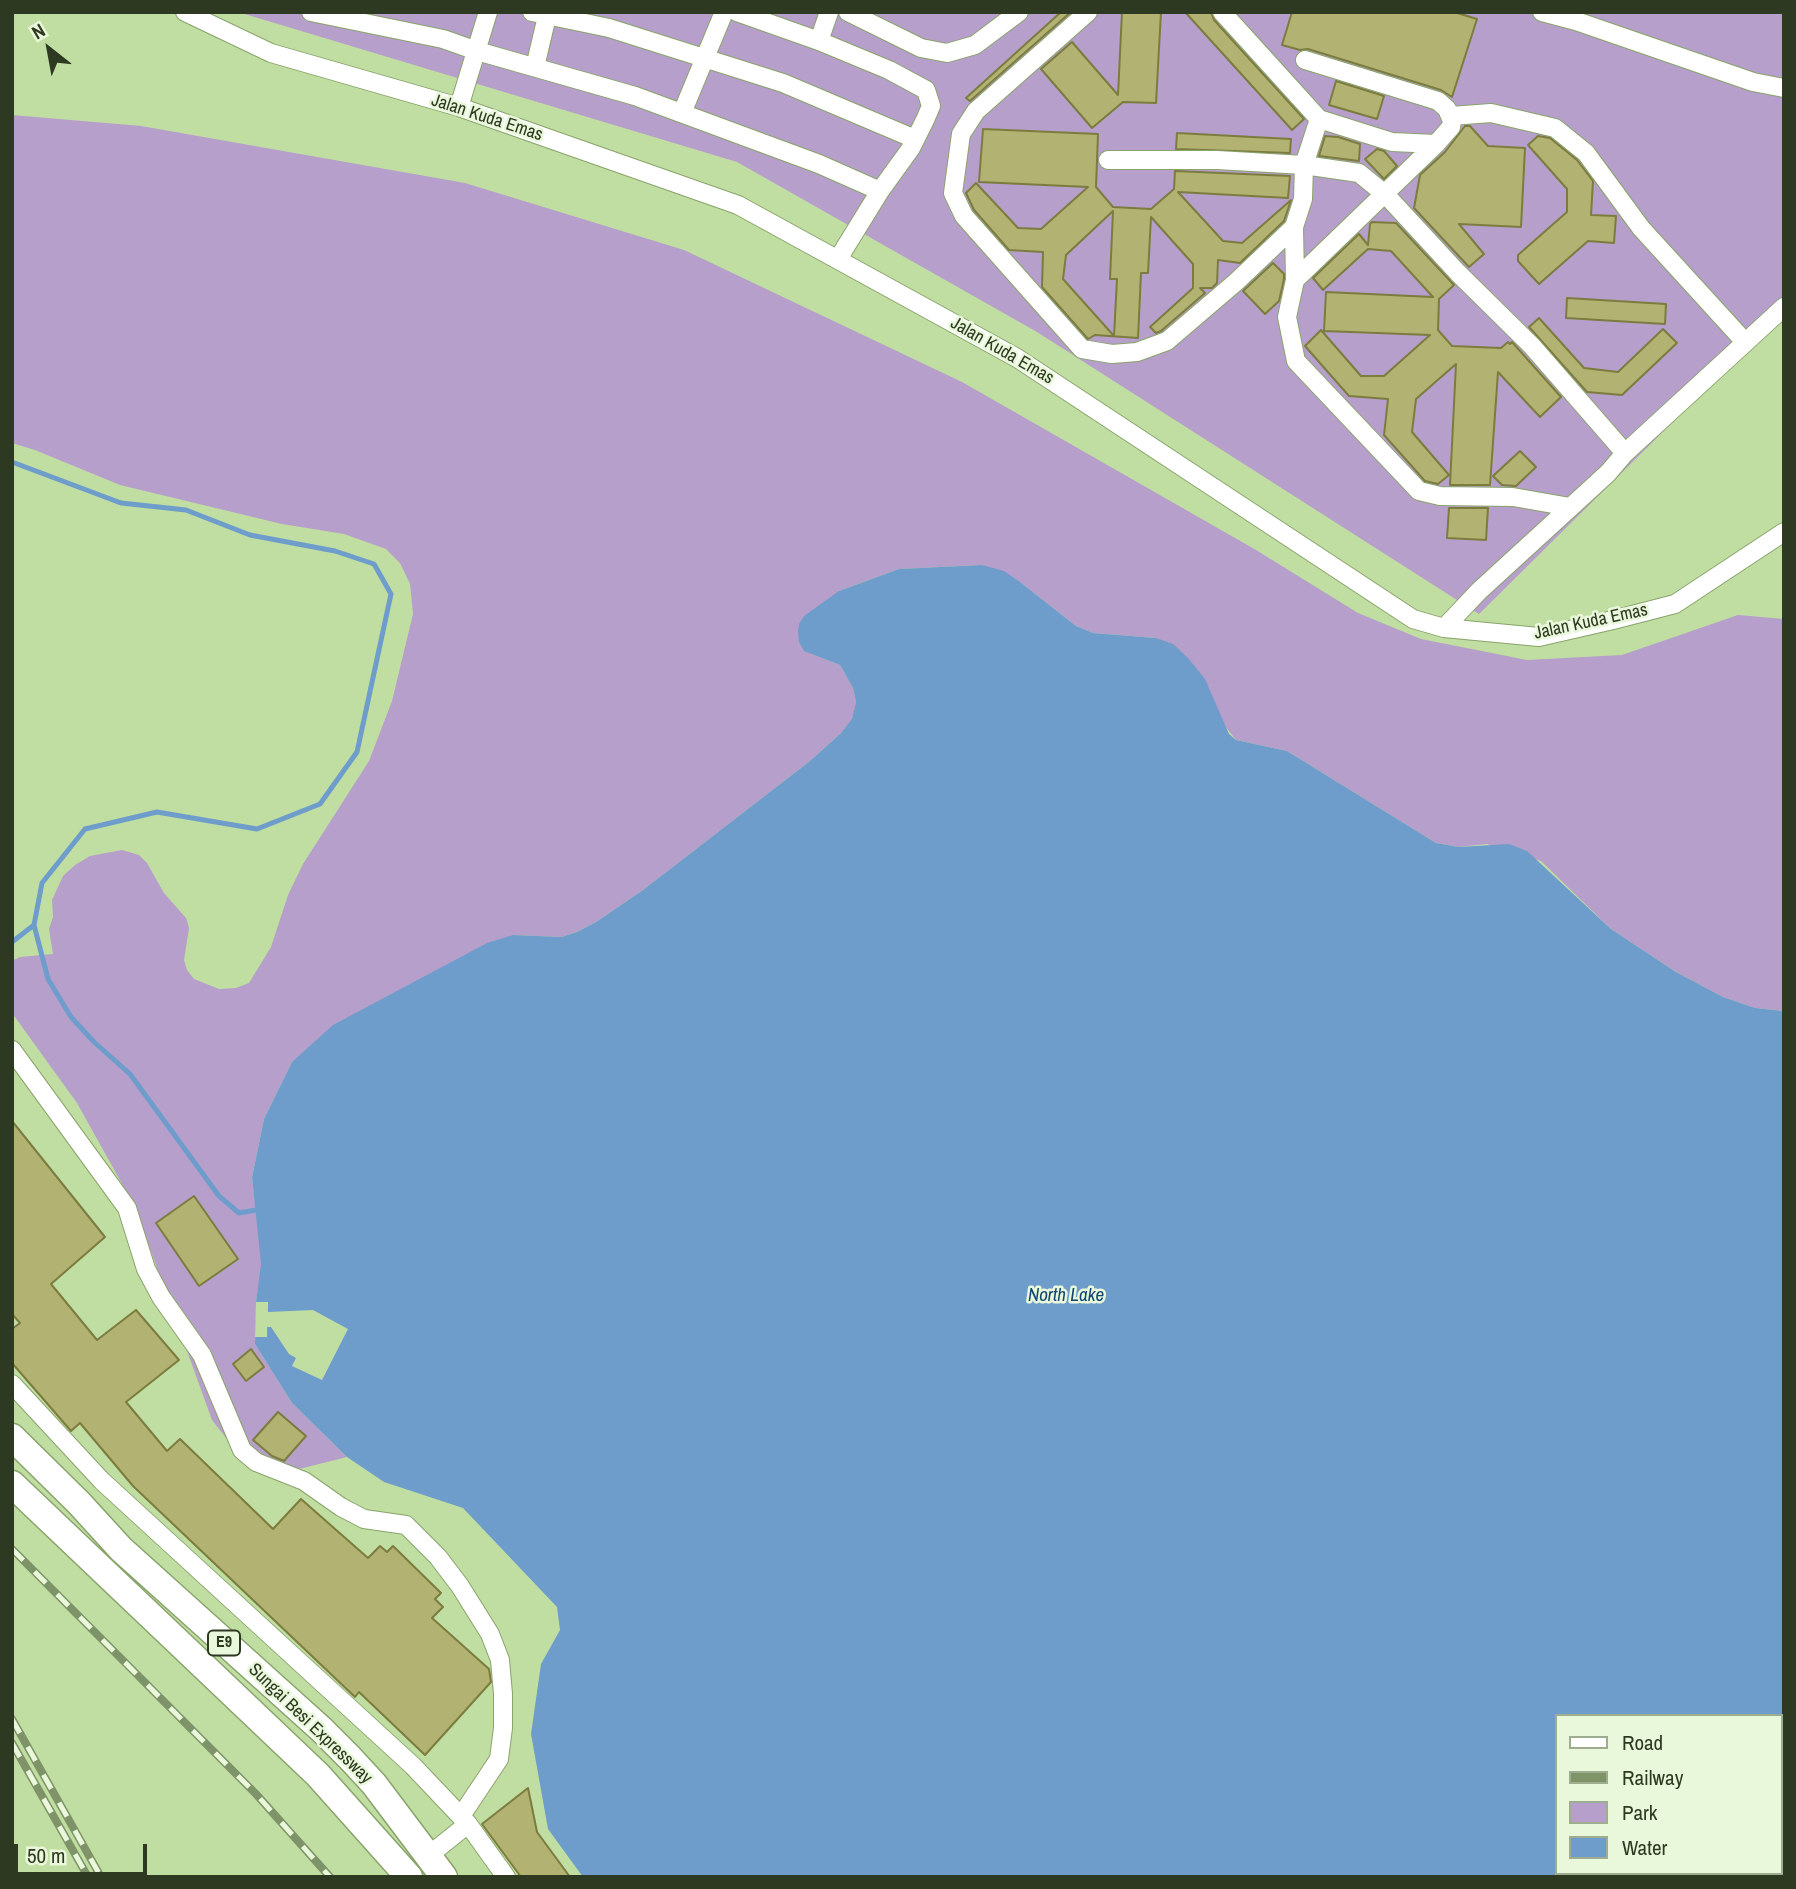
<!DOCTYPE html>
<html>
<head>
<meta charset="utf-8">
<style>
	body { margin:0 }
	#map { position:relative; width:1796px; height:1889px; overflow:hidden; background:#c0dda2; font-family:"Archivo Narrow",sans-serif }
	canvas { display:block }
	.frame { position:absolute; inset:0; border:14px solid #2e3921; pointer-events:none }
	.legend { position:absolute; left:1555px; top:1714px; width:228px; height:161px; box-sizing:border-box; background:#e9f8da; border:2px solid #9eac90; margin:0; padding:9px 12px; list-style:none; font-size:21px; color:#2e3921 }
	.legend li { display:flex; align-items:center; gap:14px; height:35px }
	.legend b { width:35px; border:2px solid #9eac90 }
	.north { position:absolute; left:14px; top:14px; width:70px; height:70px; -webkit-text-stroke:5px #e9f8da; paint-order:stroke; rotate:329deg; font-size:19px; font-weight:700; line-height:28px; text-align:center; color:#2e3921 }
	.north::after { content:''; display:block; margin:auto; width:24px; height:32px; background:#2e3921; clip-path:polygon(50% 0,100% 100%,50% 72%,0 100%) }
	.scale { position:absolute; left:14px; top:1844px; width:133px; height:32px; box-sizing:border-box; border:4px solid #2e3921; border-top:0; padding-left:9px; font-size:21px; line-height:24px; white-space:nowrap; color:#2e3921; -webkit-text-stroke:5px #e9f8da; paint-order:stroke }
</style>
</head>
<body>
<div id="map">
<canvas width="1796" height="1889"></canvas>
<div class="frame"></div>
<ul class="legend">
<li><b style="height:9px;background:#fff"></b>Road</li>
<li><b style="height:9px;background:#7e9368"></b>Railway</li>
<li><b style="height:19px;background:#b69fca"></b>Park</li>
<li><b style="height:19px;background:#6e9dcc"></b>Water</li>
</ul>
<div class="north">N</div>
<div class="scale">50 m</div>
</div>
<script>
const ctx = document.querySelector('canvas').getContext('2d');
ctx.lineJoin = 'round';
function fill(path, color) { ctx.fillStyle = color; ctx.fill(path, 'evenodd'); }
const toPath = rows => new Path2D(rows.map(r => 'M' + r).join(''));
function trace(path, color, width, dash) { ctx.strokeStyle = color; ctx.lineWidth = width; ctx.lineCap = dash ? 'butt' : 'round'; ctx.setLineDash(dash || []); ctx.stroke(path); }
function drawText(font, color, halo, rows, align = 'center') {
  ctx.font = font + ' "Archivo Narrow",sans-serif'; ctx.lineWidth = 5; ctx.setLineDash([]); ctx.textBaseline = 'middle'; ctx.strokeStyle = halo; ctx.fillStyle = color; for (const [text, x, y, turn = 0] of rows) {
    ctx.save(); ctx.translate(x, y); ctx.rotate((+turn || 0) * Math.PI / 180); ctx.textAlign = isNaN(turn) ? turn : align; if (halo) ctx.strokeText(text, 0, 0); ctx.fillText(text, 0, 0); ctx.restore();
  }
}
const green = toPath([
	[238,12,1784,12,1784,312,1479,614,1037,332,737,162],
	[12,115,141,126,465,183,684,250,962,382,1256,550,1358,613,1421,639,1527,660,1622,655,1738,615,1784,619,1784,1011,1755,1008,1723,997,1676,972,1611,929,1541,861,1487,844,1459,847,1436,843,1287,751,1236,740,1156,638,1093,633,1076,626,1020,582,982,565,899,569,839,591,812,654,840,665,853,688,856,702,852,720,841,733,810,761,643,890,596,922,577,932,561,937,513,935,292,1062,264,1119,252,1177,262,1264,256,1302,255,1344,292,1403,347,1457,287,1472,233,1447,212,1420,135,1207,77,1103,12,1013,12,961,20,957,53,954,49,929,53,917,52,900,63,876,75,865,90,856,122,850,139,855,147,863,164,893,186,918,189,928,184,960,187,970,194,979,219,989,236,988,249,983,271,947,288,895,303,864,369,761,392,701,413,614,410,584,400,563,386,549,344,534,282,524,120,485,35,450,12,443]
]);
const water = toPath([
	[982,565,1004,571,1020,582,1076,626,1093,633,1156,638,1173,644,1188,658,1205,679,1229,734,1236,740,1287,751,1436,843,1459,847,1509,844,1527,851,1611,929,1676,972,1723,997,1755,1008,1784,1011,1784,1877,583,1877,548,1829,531,1734,541,1664,560,1630,557,1607,463,1508,384,1482,347,1457,292,1403,255,1344,256,1302,261,1264,252,1177,264,1119,292,1062,333,1025,487,943,513,935,561,937,577,932,596,922,643,890,810,761,841,733,852,719,856,702,853,688,840,665,804,651,799,642,798,632,799,624,804,616,839,591,899,569],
	[1556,1716,1780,1716,1780,1873,1556,1873]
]);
const pier = toPath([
	[256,1302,268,1302,268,1312,313,1310,348,1329,322,1380,292,1366,296,1358,289,1354,271,1327,267,1327,267,1337,255,1337]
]);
const stream = toPath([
	[12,462,121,503,186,510,250,535,335,551,374,564,391,594,357,752,320,804,257,829,157,812,85,829,42,883,34,925,48,979,71,1017,94,1042,130,1074,219,1196,239,1213,256,1210],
	[12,942,34,925]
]);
const building = toPath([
	[1061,12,1071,12,970,101,966,98,1061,12],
	[1122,12,1161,12,1156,103,1123,102,1092,128,1041,69,1072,42,1118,95,1122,12],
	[1185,12,1211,12,1214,20,1304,119,1292,130,1185,12],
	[1292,12,1454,12,1477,19,1452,97,1441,90,1308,49,1300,50,1282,45,1292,12],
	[1336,81,1384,96,1377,119,1329,105,1336,81],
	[1465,126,1470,126,1488,146,1525,148,1521,227,1459,224,1484,254,1469,267,1414,208,1420,175,1445,152,1465,126],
	[983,129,1098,134,1096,187,1113,207,1151,209,1174,189,1175,171,1290,176,1288,198,1178,192,1223,241,1242,243,1291,200,1284,221,1240,263,1218,260,1217,283,1212,288,1200,288,1205,293,1161,331,1156,333,1150,327,1193,288,1193,264,1151,217,1148,273,1141,273,1138,338,1095,335,1088,339,1042,287,1043,252,1009,250,974,210,966,193,976,183,1018,228,1041,229,1088,187,979,182,983,129],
	[1113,211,1110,279,1117,279,1114,336,1063,279,1066,255,1113,211],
	[1177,133,1291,139,1290,153,1176,149,1177,133],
	[1325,136,1338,137,1360,144,1359,161,1319,156,1325,136],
	[1538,136,1550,138,1577,160,1593,181,1591,215,1616,216,1614,243,1588,241,1539,284,1518,261,1518,255,1567,212,1567,189,1528,145,1538,136],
	[1377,149,1384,151,1397,166,1384,179,1365,159,1377,149],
	[1372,222,1396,223,1454,285,1439,299,1438,330,1452,346,1501,348,1508,342,1510,344,1512,342,1561,397,1540,417,1498,372,1490,485,1450,485,1456,364,1416,399,1412,432,1449,475,1438,484,1425,481,1384,435,1388,399,1349,396,1305,346,1321,330,1361,376,1384,376,1430,335,1324,331,1326,292,1433,297,1391,251,1368,249,1323,290,1313,278,1359,234,1368,245,1370,224,1372,222],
	[1273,263,1284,274,1284,279,1279,301,1265,314,1243,291,1273,263],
	[1567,298,1666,304,1665,324,1566,318,1567,298],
	[1539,318,1584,368,1618,372,1663,329,1677,343,1622,395,1587,392,1529,327,1539,318],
	[1520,451,1536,467,1516,486,1502,485,1493,476,1520,451],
	[1449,508,1488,508,1486,540,1447,538,1449,508],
	[12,1121,105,1237,51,1284,97,1340,136,1310,179,1360,126,1402,167,1451,180,1439,273,1529,301,1499,368,1558,380,1546,387,1552,393,1546,441,1593,435,1599,443,1607,432,1618,489,1669,491,1682,425,1755,359,1692,355,1697,133,1486,80,1423,71,1431,12,1363,12,1329,20,1323,12,1314,12,1121],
	[194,1196,238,1259,199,1286,156,1223,194,1196],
	[251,1349,264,1367,246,1381,233,1364,251,1349],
	[278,1412,306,1436,284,1461,272,1456,253,1440,278,1412],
	[528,1788,537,1832,570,1877,521,1877,482,1824,528,1788]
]);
const minor = toPath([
	[185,12,271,53,459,107,738,205,1017,358,1413,619,1444,628,1539,637,1613,620,1675,604,1784,532],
	[311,12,443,39,477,51,635,96,819,164,880,191,911,148,925,120,931,106,926,90,889,70,819,41,737,12],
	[532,12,609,28,783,83,915,139],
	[848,12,921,48,947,53,975,45,1019,12],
	[1088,12,976,111,961,134,953,193,964,216,1082,349,1112,354,1137,352,1167,341,1236,282,1294,227],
	[1222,12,1319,119,1392,142,1436,144],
	[1542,12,1576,21,1753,82,1784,88],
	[819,41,829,12],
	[1305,60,1438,101,1447,109,1452,121,1451,127,1436,144,1295,280,1287,317,1296,361,1419,491,1440,496,1513,497,1570,507],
	[535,67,548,12],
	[459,107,488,12],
	[682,113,724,12],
	[1451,116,1491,113,1555,128,1586,153,1641,228,1745,342],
	[1108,160,1217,160,1304,165,1359,173,1386,195,1458,273,1532,346,1625,453,1608,473,1479,591,1444,628],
	[838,259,880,191],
	[1295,280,1294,227,1303,199,1304,165,1319,119],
	[1625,453,1784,307],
	[12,1050,127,1208,146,1269,161,1297,202,1355,242,1450,256,1462,304,1481,341,1507,364,1519,406,1525,438,1557,460,1586,490,1634,500,1660,503,1694,503,1728,499,1759,461,1816],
	[12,1384,102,1481,413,1766,468,1824,428,1856],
	[468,1824,506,1877]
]);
const highway = toPath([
	[12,1437,79,1503,121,1549,321,1729,350,1758,374,1784,444,1877],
	[12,1484,318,1775,409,1877]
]);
const rail = toPath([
	[12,1549,256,1794,330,1877],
	[12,1719,101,1877],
	[12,1743,88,1877]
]);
const shields = [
	[224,1643,32]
];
const shieldNames = [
	["E9",224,1643]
];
const streetNames = [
	["Jalan Kuda Emas",487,118,18],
	["Jalan Kuda Emas",1002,351,30],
	["Jalan Kuda Emas",1591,622,-12],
	["Sungai Besi Expressway",310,1724,44]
];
const waterNames = [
	["North Lake",1066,1296]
];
fill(green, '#b69fca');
fill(water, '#6e9dcc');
fill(pier, '#c0dda2');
trace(stream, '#6e9dcc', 5);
fill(building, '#b2b372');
trace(building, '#7b7c3d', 2);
trace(minor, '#89a46b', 20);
trace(highway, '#89a46b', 29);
trace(minor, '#fff', 18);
trace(highway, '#fff', 26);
trace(rail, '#7e9368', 8);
trace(rail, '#e9f8da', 5, [16]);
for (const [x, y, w] of shields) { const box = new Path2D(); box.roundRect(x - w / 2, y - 12.5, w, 25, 5); ctx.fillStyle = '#e9f8da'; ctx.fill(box); trace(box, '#2e3921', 2); }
drawText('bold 16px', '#2e3921', null, shieldNames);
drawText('18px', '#2e3921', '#e9f8da', streetNames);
drawText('italic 19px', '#114572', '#e9f8da', waterNames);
</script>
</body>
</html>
